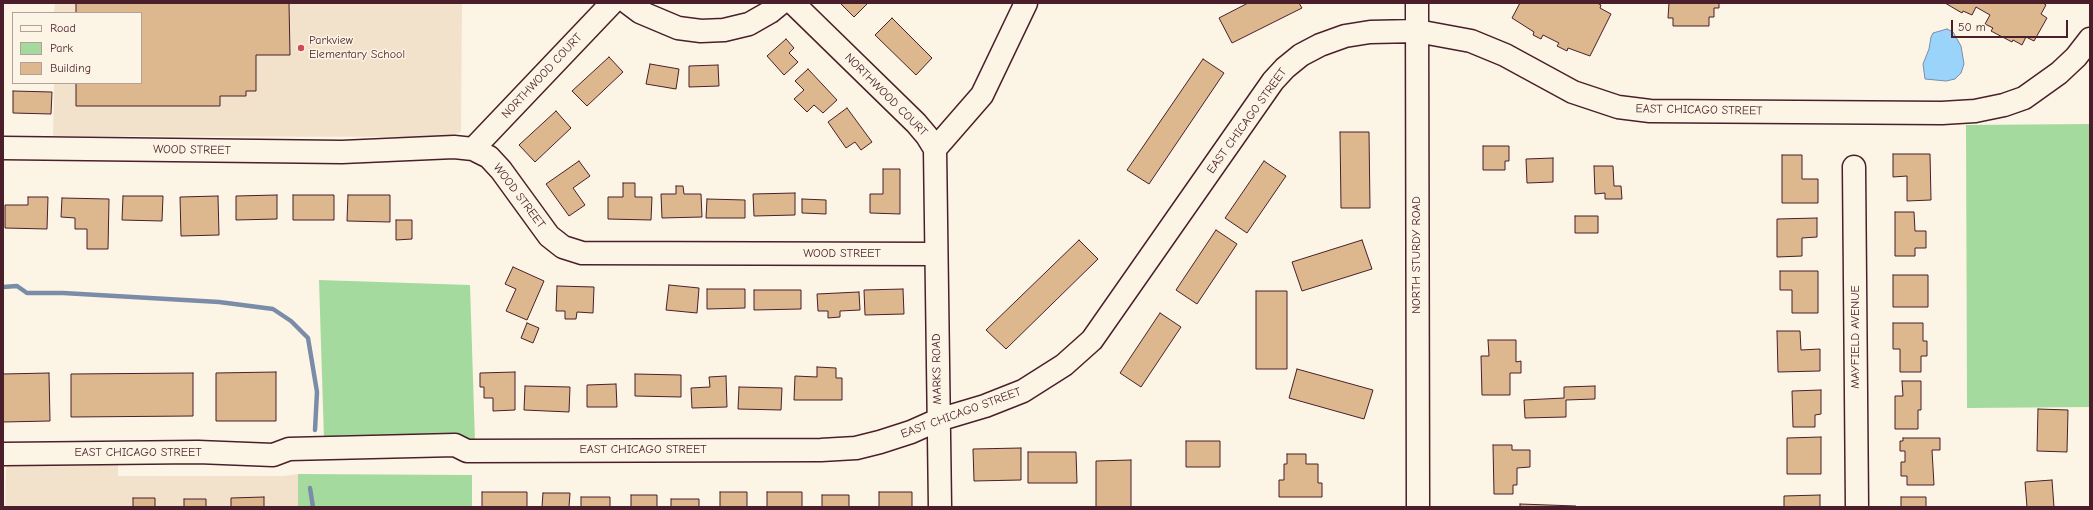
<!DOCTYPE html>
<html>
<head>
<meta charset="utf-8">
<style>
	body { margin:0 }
	#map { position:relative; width:2093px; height:510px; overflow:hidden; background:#fcf5e5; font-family:"Comic Neue",sans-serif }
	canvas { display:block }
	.frame { position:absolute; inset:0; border:4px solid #4a1f2b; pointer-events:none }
	.legend { position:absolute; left:12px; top:12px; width:130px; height:72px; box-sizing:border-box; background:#fcf5e5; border:1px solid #b59f9b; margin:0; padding:5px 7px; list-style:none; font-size:12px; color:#4a1f2b }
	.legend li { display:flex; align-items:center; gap:8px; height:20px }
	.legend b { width:20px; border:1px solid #b59f9b }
	.scale { position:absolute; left:1951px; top:20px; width:117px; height:18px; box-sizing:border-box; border:2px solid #4a1f2b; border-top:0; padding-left:5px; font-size:12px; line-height:14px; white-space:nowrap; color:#4a1f2b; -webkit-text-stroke:3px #fcf5e5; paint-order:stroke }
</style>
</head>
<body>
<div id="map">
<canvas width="2093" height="510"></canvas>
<div class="frame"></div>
<ul class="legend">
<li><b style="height:5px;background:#fcf5e5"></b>Road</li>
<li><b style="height:11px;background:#a4da9d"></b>Park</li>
<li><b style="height:11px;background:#ddb78e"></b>Building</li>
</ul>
<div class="scale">50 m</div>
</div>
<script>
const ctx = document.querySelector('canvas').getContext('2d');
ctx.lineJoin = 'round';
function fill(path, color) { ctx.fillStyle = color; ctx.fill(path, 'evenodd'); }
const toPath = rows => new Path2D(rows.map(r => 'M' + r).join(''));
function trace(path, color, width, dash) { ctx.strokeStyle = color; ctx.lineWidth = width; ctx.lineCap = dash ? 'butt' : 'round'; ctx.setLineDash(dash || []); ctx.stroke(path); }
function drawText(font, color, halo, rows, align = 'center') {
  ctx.font = font + ' "Comic Neue",sans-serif'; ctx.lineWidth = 3; ctx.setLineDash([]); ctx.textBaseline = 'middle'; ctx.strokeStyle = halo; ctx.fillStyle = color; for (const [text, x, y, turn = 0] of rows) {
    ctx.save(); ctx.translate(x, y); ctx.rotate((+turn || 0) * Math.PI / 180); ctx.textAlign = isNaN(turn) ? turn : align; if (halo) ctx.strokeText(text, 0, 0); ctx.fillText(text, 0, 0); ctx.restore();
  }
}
const built = toPath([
	[55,3,462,3,461,132,444,137,53,136,54,83,141,83,141,13,54,13],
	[118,462,118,476,284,476,298,474,298,507,5,507,6,464]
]);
const green = toPath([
	[2090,124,2090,407,1967,408,1966,125],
	[319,280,470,285,475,442,324,440],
	[298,474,472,475,472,507,298,507]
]);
const water = toPath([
	[1947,29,1953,32,1961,46,1964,64,1961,73,1955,79,1946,81,1925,79,1923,64,1929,49,1931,37,1933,33,1947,29]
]);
const stream = toPath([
	[3,287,17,286,27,293,63,293,219,302,273,309,291,321,308,338,317,392,315,430],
	[310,488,313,507]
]);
const building = toPath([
	[76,3,289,3,290,55,256,55,256,91,246,91,246,96,220,96,220,106,76,106,76,83,141,83,141,13,76,13,76,3],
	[840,3,868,3,854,17,840,3],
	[1248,3,1299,3,1302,8,1232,43,1219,18,1248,3],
	[1520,3,1597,3,1601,5,1600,8,1611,14,1590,56,1568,48,1567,51,1557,46,1559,43,1543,35,1541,39,1533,35,1534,32,1512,18,1520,3],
	[1669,3,1719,3,1719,8,1714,8,1714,17,1709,17,1709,26,1673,26,1673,18,1668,18,1669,3],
	[1945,3,2043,3,2046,5,2041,14,2047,18,2034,41,2026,37,2022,45,2013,40,2012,42,1991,31,1993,28,1985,24,1990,15,1976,7,1972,15,1963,11,1962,13,1945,3],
	[892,18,932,58,916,75,875,35,892,18],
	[786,39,794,48,789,53,798,62,784,75,767,56,786,39],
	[609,57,623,72,587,106,572,91,609,57],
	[1203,59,1224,73,1149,184,1127,170,1203,59],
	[650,64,679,69,676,89,646,84,650,64],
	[718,65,719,86,689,87,689,66,718,65],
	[808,69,837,100,823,113,814,105,807,112,794,99,804,90,795,81,808,69],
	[13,91,52,92,51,114,13,113,13,91],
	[847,108,872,142,861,150,855,142,846,148,828,122,847,108],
	[556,111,571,128,535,162,519,145,556,111],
	[1340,132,1369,132,1370,208,1341,208,1340,132],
	[1483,146,1509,146,1509,161,1505,161,1505,170,1483,170,1483,146],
	[1893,154,1930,154,1931,200,1907,201,1907,176,1893,177,1893,154],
	[1782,155,1802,155,1802,179,1818,179,1818,203,1782,203,1782,155],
	[1553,158,1553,182,1527,183,1526,159,1553,158],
	[579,161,590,176,573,188,585,205,569,216,546,184,579,161],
	[1264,161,1286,176,1247,233,1225,218,1264,161],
	[1594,166,1613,166,1614,186,1621,186,1622,199,1605,199,1605,193,1595,194,1594,166],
	[883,169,900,169,900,214,870,213,870,194,883,194,883,169],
	[623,183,635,183,635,197,652,197,651,220,608,219,608,197,623,197,623,183],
	[676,186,683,186,684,194,701,194,702,217,662,218,661,194,676,194,676,186],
	[795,193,795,215,754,216,753,194,795,193],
	[277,195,277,219,236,220,236,196,277,195],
	[293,195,334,195,334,220,293,220,293,195],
	[348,195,390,195,390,222,347,221,348,195],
	[123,196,163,196,162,221,122,220,123,196],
	[218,196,219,235,181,236,180,197,218,196],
	[28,197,48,197,47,229,5,228,5,205,28,205,28,197],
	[62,198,109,199,108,249,87,249,87,229,75,229,75,218,61,217,62,198],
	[707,199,745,200,745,218,706,218,707,199],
	[802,199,826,200,826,214,802,213,802,199],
	[1895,212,1914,212,1915,231,1926,231,1926,248,1915,248,1915,256,1895,256,1895,212],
	[1575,216,1598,216,1598,233,1575,233,1575,216],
	[1817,218,1817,237,1802,238,1802,256,1777,257,1777,219,1817,218],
	[396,220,412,220,412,239,396,240,396,220],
	[1216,230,1237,244,1197,304,1176,290,1216,230],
	[1079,240,1098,259,1006,349,986,330,1079,240],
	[1362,240,1372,269,1302,291,1292,262,1362,240],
	[513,267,544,281,527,320,506,311,516,289,505,284,513,267],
	[1780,271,1818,271,1818,313,1792,313,1792,290,1780,290,1780,271],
	[1893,275,1928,275,1928,307,1893,307,1893,275],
	[669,285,699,288,697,313,666,310,669,285],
	[557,286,594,287,593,313,577,312,576,319,565,319,565,311,556,311,557,286],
	[707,289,745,289,745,308,707,309,707,289],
	[903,289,904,314,865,315,864,290,903,289],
	[754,290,801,290,801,309,754,310,754,290],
	[1256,291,1287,291,1287,369,1256,369,1256,291],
	[859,292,860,310,840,311,840,317,828,318,828,311,818,311,817,294,859,292],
	[1160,313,1181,327,1141,387,1120,373,1160,313],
	[527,323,539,328,533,343,521,338,527,323],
	[1893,323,1923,323,1923,341,1927,341,1927,356,1921,356,1921,372,1900,372,1900,349,1893,349,1893,323],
	[1777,331,1800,331,1801,350,1820,349,1820,371,1778,372,1777,331],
	[1488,340,1516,340,1516,362,1521,361,1521,373,1510,373,1510,395,1482,395,1481,356,1489,356,1488,340],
	[817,367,836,368,836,378,842,378,842,400,794,400,795,376,817,377,817,367],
	[1297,369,1373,390,1364,419,1289,398,1297,369],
	[276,372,276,421,216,421,216,373,276,372],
	[515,372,515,410,493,411,493,398,484,398,484,387,480,387,480,373,515,372],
	[49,373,50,421,3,422,3,374,49,373],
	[193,373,193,416,71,417,71,374,193,373],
	[635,374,681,375,681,397,635,396,635,374],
	[726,376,727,407,692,408,691,388,710,387,709,377,726,376],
	[1902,381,1921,381,1921,410,1918,410,1918,429,1895,429,1895,396,1903,396,1902,381],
	[616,384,617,407,587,407,587,385,616,384],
	[525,386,570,387,569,412,524,410,525,386],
	[1595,386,1595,399,1566,400,1566,417,1525,418,1524,400,1564,398,1564,387,1595,386],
	[739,387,782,388,781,410,738,409,739,387],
	[1821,390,1821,414,1815,415,1815,427,1793,427,1792,391,1821,390],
	[2038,409,2068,410,2067,452,2037,451,2038,409],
	[1821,437,1821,474,1787,474,1787,438,1821,437],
	[1903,438,1940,438,1940,450,1932,450,1934,485,1907,485,1907,476,1901,476,1901,462,1905,462,1905,451,1900,451,1900,441,1903,441,1903,438],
	[1186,441,1220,441,1220,467,1186,467,1186,441],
	[1493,445,1512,445,1512,450,1530,450,1530,467,1517,468,1517,485,1513,485,1513,494,1494,494,1493,445],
	[1021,448,1021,480,974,481,973,449,1021,448],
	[1028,452,1076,452,1077,483,1028,483,1028,452],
	[1287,454,1306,454,1306,464,1318,464,1318,483,1322,483,1322,497,1279,497,1279,480,1284,480,1284,464,1287,464,1287,454],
	[1131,460,1131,507,1096,507,1096,461,1131,460],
	[2052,480,2054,507,2027,507,2025,482,2052,480],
	[482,492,527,492,527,507,482,507,482,492],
	[720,492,747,492,747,507,720,507,720,492],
	[767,492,802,492,802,507,767,507,767,492],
	[879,492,912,492,912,507,879,507,879,492],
	[543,493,570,493,569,507,542,507,543,493],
	[631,495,657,495,657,507,631,507,631,495],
	[822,495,849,495,849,507,822,507,822,495],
	[1820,495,1820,507,1784,507,1784,496,1820,495],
	[264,497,264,507,231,507,231,498,264,497],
	[581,497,610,497,610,507,581,507,581,497],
	[1901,497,1926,497,1926,507,1901,507,1901,497],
	[133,498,155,498,155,507,133,507,133,498],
	[184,499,206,499,206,507,184,507,184,499],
	[671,499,699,499,699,507,671,507,671,499],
	[1520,504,1576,506,1576,507,1520,507,1520,504]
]);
const minor = toPath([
	[628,3,640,12,678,28,701,31,724,30,749,24,770,12,781,3],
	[793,3,916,123,927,136,935,149,940,507],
	[1417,3,1418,507],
	[3,148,342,152,454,147,473,149,489,157,501,170,549,236,563,247,582,253,936,254],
	[473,149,612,3],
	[935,149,982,95,1026,3],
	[1854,167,1857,507],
	[3,454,198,452,273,455,289,449,455,445,467,451,821,450,856,448,880,442,911,432,938,420,985,406,1023,391,1064,365,1092,340,1273,81,1285,68,1301,55,1320,45,1345,36,1370,32,1417,31,1471,41,1505,55,1573,92,1618,107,1650,111,1942,113,1975,111,2004,105,2024,98,2059,73,2076,57,2090,39]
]);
const markers = [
	[301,48,4,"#d1495b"]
];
const poiNames = [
	["Parkview",309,41],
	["Elementary School",309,55]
];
const streetNames = [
	["NORTHWOOD COURT",542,76,-47],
	["NORTHWOOD COURT",886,95,45],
	["EAST CHICAGO STREET",1699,110,1],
	["EAST CHICAGO STREET",1247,121,-54],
	["WOOD STREET",192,150,1],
	["WOOD STREET",519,196,53],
	["WOOD STREET",842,254],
	["NORTH STURDY ROAD",1417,255,-90],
	["MAYFIELD AVENUE",1856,337,-90],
	["MARKS ROAD",937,369,-91],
	["EAST CHICAGO STREET",961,413,-20],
	["EAST CHICAGO STREET",643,450],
	["EAST CHICAGO STREET",138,453]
];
fill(built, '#f3e2cb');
fill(green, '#a4da9d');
fill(water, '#9bd4fb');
trace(water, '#7b8ca8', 1);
trace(stream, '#7b8ca8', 4.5);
fill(building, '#ddb78e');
trace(building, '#4a1f2b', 1);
trace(minor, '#4a1f2b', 25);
trace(minor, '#fcf5e5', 22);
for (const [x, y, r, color] of markers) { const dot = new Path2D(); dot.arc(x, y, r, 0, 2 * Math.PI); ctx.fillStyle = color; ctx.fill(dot); trace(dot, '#fcf5e5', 1.5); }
drawText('12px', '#4a1f2b', '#fcf5e5', poiNames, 'left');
drawText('12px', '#4a1f2b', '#fcf5e5', streetNames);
</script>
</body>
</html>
